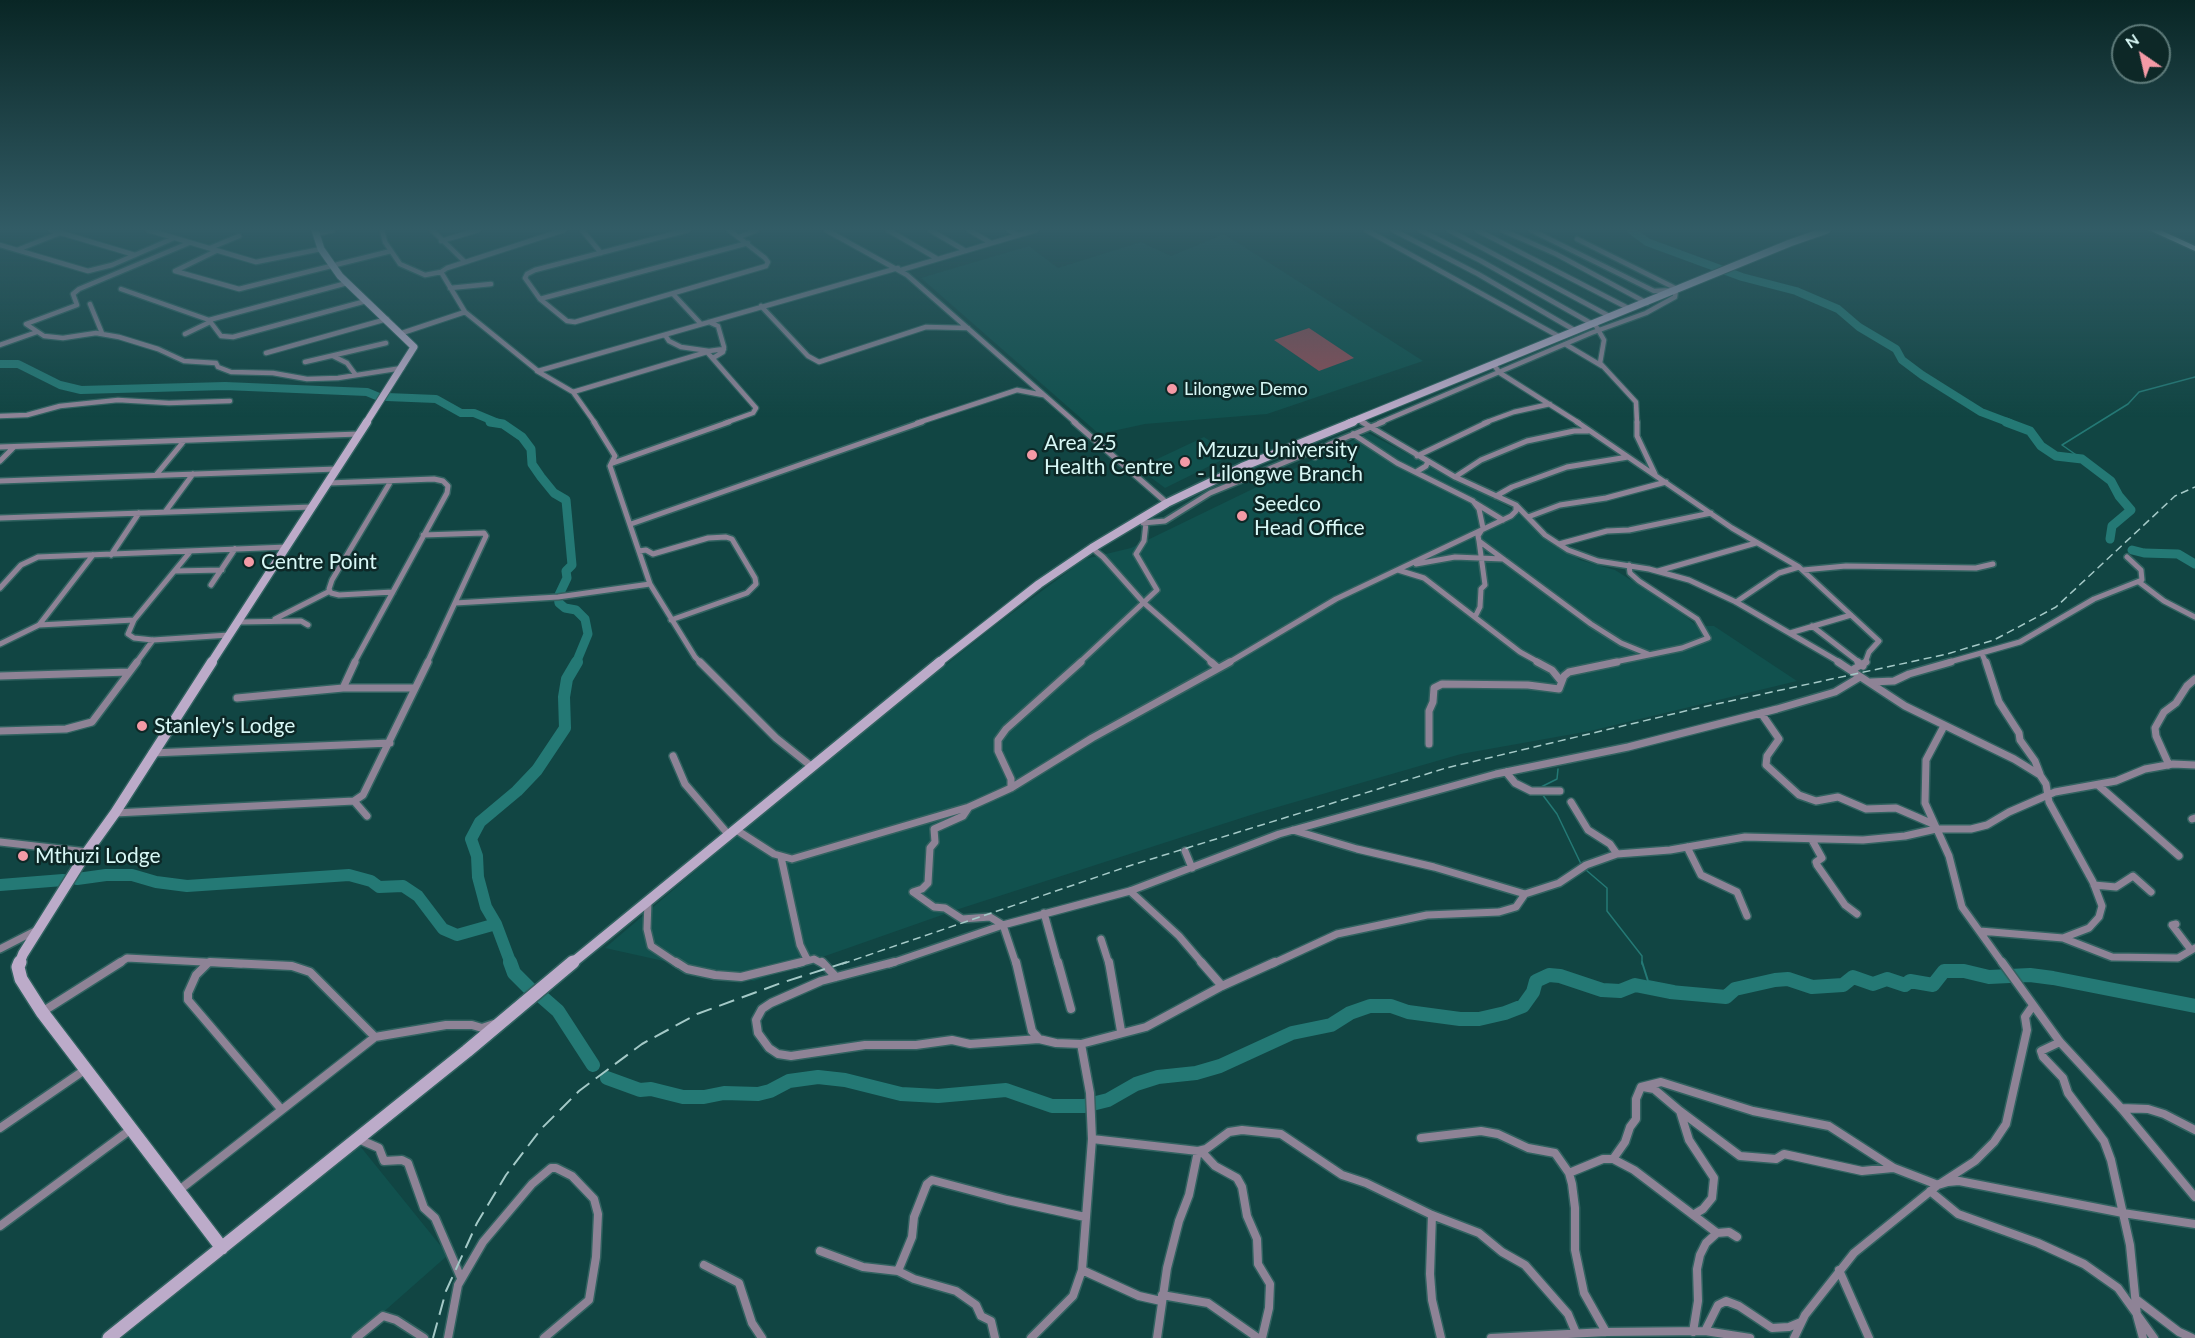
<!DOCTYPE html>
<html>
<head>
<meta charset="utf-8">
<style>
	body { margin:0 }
	#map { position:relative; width:2195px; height:1338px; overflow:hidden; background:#114543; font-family:Lato,sans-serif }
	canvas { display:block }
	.north { position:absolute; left:2111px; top:24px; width:60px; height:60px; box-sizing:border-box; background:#0d2827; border:2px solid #5e7b7a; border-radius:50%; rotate:326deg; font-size:16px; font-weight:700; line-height:24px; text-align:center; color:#d8f8f6 }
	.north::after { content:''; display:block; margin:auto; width:21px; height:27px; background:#f49aa6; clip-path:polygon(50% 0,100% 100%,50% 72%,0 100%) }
</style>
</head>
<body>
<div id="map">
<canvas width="2195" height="1338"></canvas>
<div class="north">N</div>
</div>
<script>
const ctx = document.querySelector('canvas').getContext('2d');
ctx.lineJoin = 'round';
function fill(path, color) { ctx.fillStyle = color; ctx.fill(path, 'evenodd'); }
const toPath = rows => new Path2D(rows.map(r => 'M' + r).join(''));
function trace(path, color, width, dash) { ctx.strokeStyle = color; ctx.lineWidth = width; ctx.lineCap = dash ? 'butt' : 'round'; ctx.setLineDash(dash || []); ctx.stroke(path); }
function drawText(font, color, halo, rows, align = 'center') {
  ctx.font = font + ' Lato,sans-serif'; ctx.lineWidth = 5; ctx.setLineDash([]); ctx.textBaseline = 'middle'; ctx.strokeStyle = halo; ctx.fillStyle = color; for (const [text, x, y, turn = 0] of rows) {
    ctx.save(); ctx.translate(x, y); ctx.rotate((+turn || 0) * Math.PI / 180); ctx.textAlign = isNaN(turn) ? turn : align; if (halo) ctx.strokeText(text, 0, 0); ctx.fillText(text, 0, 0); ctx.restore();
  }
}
const built = toPath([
	[1224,234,1423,361,1267,414,1145,424,1099,434,921,278,1029,246,1058,268,1141,242,1171,256],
	[1368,433,1510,508,1580,560,1615,570,1674,607,1697,626,1714,626,1797,681,1590,731,1461,754,1257,813,962,908,754,981,605,948,821,764,996,625,1085,559,1131,548],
	[1204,437,1232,455,1165,488,1138,468],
	[360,1146,448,1255,354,1338,122,1338]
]);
const green = toPath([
	[1309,328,1354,358,1319,371,1274,340]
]);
const streamFar1 = toPath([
	[2082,459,2062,445,2128,404,2139,392,2195,377],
	[1541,787,1557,779,1558,769],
	[1542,794,1557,814,1582,866],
	[1586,870,1607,888,1607,911,1642,956,1642,964]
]);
const stream = toPath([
	[1642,962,1648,981,1674,986,1684,994]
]);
const riverFar3 = toPath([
	[1631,230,1647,242,1742,277,1796,291,1838,309,1859,327,1896,349,1902,360,1922,375,1981,412,2010,423],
	[0,364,18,364,60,385,81,390,225,386,367,392,379,397],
	[387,397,436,399,461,413,474,413,498,423]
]);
const riverFar2 = toPath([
	[490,422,503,424,522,437,531,449,532,464,541,477,554,493,566,500,572,565,566,571,567,578,558,597,559,603,565,608,576,610,585,619,588,634,576,663],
	[2006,422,2030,431,2041,446,2056,456,2082,459,2111,481,2119,496,2131,510,2112,526,2110,539],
	[2132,550,2144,553,2178,554,2195,564]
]);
const riverFar1 = toPath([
	[77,879,106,875,132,875,156,882,187,886,349,875,371,881,379,887,403,886,418,896,443,929,457,935,496,924],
	[0,885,63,880],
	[511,964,496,924,486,907,478,877,477,856,471,839,480,822,517,791,537,770,565,728,564,697,567,679,577,662]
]);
const river = toPath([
	[510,962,514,973,530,989],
	[542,997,558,1011,593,1065],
	[607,1078,640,1090,651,1089,683,1097,704,1097,724,1093,758,1094,770,1091,789,1081,818,1077,845,1080,901,1094,938,1096,1006,1090,1052,1106,1084,1106,1108,1100,1136,1084,1158,1077,1196,1073,1220,1066,1292,1033,1331,1025,1350,1013,1370,1006,1391,1006,1408,1012,1460,1019,1479,1019,1505,1013,1523,1006,1533,992,1536,981,1549,975,1560,976,1602,990,1620,991,1635,985,1670,992,1726,997,1735,989,1775,980,1788,979,1812,987,1843,985,1853,977,1873,984,1887,979,1905,985,1910,981,1933,985,1944,971,1964,971,1989,977,2030,975,2053,978,2195,1006]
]);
const streetFar3 = toPath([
	[51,230,135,255],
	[148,230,256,262,321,249],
	[382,230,385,242,400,264,425,275,441,272],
	[432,230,465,262],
	[564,230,447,268,441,272,465,312,538,371,898,268],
	[582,230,601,253],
	[688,230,535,270,527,274,525,278,540,299,567,321,575,322,766,266,768,262,765,258,729,230],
	[826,230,907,275,1076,423],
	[888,230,936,258],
	[930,230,964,250],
	[969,230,991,243],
	[1009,230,1018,235],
	[1366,230,1560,337],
	[1393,230,1478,274,1576,331],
	[1420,230,1481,261,1596,326,1604,340,1600,363,1636,402,1637,423],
	[1449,230,1611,317],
	[1477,230,1630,309],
	[1502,230,1556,254,1647,303],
	[316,234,333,230],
	[739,237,757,230],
	[1577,239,1677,289],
	[441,241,478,230],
	[189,243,79,289,73,294,77,305,26,324,44,336,63,338,96,333,119,337,158,349,184,361,216,363,218,367,231,372,273,373,307,379,338,378,402,368],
	[0,245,88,271,112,265,174,238],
	[210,248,239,236],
	[17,250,60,233],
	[216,251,175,271,239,289,391,251],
	[901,270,1036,230],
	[347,283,209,320,221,336,233,337,366,301],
	[450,288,491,284],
	[121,289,209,320],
	[673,294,701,324],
	[540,299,748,243],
	[90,304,102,333],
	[761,306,808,356,819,362,926,327,968,328],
	[709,322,718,326,724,347,723,352,713,358],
	[402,333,465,312],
	[185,334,210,322],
	[665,335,669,341,681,347,709,351,724,349],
	[1565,344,1602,366],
	[0,345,37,332],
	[266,353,387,319],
	[333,356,347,363,355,374],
	[305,362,386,343],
	[1493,364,1500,373,1579,423],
	[537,371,573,392,595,423],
	[573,392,707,352,756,408,753,413,725,423],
	[0,416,27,415,60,406,118,400,169,403,230,401],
	[1358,419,1365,423],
	[917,423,1017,390,1043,395],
	[1379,423,1591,333,1646,313,1675,297,1676,290,1654,291,1531,230],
	[1484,423,1514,412,1550,404]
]);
const streetFar2 = toPath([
	[594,422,615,456,610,466,650,584,695,657,701,663],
	[1074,422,1167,503],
	[1362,422,1455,477,1516,505,1545,535,1568,550,1598,561,1649,569,1689,580,1736,602,1841,663],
	[1577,422,1732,528,1799,567,1879,641,1869,652,1865,663],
	[1637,422,1637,436,1655,474],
	[1353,434,1397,463,1473,501,1479,509,1483,528,1478,536,1479,541,1591,624,1621,643,1648,654],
	[0,447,359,434],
	[1417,456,1488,422],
	[1315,457,1320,450,1330,444,1383,422],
	[0,461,14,447],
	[613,463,729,422],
	[1416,472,1426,466,1428,461],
	[156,475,184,441],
	[1455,477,1481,460,1527,441,1574,431,1588,431],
	[0,481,337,469],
	[391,481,332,580,329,589,331,593,339,595,393,592],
	[328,483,434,479,443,481,448,486,447,493,354,663],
	[1496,496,1512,487,1567,467,1628,457],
	[1475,503,1503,520],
	[165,512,193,474],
	[1528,517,1560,505,1606,498,1666,482],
	[0,518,312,507],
	[1143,523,1165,521,1210,493,1322,447],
	[631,524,922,422],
	[423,535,484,533,486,536,427,663],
	[1559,544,1607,531,1629,530,1711,513],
	[1092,548,1103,557,1144,603,1213,663],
	[639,551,646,550,653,554,708,538,726,537,732,539,755,578,756,584,747,593,671,620],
	[190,552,134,620,128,634,134,638,153,640,229,635],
	[111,555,139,513],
	[1416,564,1455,557,1503,559],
	[1398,570,1424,578,1520,652,1540,663],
	[1803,570,1846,566,1976,568,1993,564],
	[175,571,222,570],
	[1658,571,1756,543],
	[2139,582,2164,601,2195,617],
	[211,585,235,549],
	[0,588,21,565,38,557,287,547],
	[1736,602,1779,573,1799,567],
	[455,603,558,597,650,584],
	[1475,617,1480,607,1481,589,1485,585,1479,541],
	[275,619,330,591],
	[238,622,301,621,308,625],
	[39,625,134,620],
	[1812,626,1860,663],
	[1790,633,1851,615],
	[0,644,39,625,93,555],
	[1982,654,1986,663],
	[136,663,153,640],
	[1079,663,1157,590,1136,554,1144,541,1146,523],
	[1228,663,1336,599,1511,516,1516,511,1516,505],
	[1610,663,1682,648,1708,638,1697,619,1639,581,1630,573,1629,565],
	[1946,663,2020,642,2094,599,2142,580,2141,570,2127,557]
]);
const streetFar1 = toPath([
	[355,662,343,688,414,688],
	[700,662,776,738,811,766],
	[1211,662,1218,668],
	[1537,662,1552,670,1561,681],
	[1838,662,1905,706,2014,759,2040,775,2046,784,2049,802,2093,882,2102,906,2099,917,2089,928,2063,938],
	[1858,662,1863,666],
	[1986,662,1999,702,2019,733,2020,740,2035,761,2040,774],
	[1852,670,1866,662],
	[0,676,129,672],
	[1871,682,1894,681,1909,674,1951,662],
	[237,698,343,688],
	[1761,713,1779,739,1767,756,1766,765,1799,795,1816,801,1838,797,1866,809,1896,808,1933,824],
	[1944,726,1926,760,1925,803,1949,856,1962,907,2003,964],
	[0,731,66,729,92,722,137,662],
	[1429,744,1429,711,1433,702,1434,688,1442,684,1528,685,1559,689,1564,676,1569,672,1617,662],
	[152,753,390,743],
	[673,756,685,784,728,834],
	[2169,765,2156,736,2155,728,2164,712,2176,703,2187,686,2195,679],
	[1506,772,1515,783,1531,791,1560,791],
	[2098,785,2179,856],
	[1011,788,1011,779,998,751,998,740,1006,729,1081,662],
	[354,801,367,816],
	[1571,802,1588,830,1610,844,1617,854],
	[969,807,963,816,934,829,935,842,930,848,928,883,922,889,913,892,934,907,945,908,962,919,990,917,1003,925,1016,964],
	[115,813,354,801,363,795,428,662],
	[2192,819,2195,818],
	[735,829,774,854,792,859,969,807,1011,788,1092,738,1230,662],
	[1293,830,1357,849,1434,867,1525,894,1559,883,1586,865,1617,854,1670,850,1745,837,1863,840,1905,836,1936,829,1971,829,1987,825,2009,812,2055,792,2116,781,2145,769,2173,764,2195,765],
	[1812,840,1822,858,1816,862,1817,865,1845,905,1857,914],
	[0,842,87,852],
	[1687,847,1701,875,1737,892,1747,916],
	[1185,851,1192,868],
	[781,857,800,945,807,959],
	[2094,885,2116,887,2133,876,2151,892],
	[1130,891,1179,936,1203,964],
	[648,901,647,929,651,946,678,964],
	[1044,913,1058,964],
	[2176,924,2172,925,2191,950],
	[1980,931,2063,938,2112,957,2178,958,2195,948],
	[1101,939,1109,964],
	[0,949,37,930],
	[118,964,127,958,241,964],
	[796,964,814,959,823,964],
	[889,964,1003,925,1130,891,1279,834,1496,774,1628,747,1777,709,1835,692,1860,677],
	[1272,964,1337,934,1427,915,1499,912,1516,907,1525,894]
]);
const street = toPath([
	[210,962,292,966,310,972,375,1037],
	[676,962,687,969,715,975,741,977,802,962],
	[822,962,836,977],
	[894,962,821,981,771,1003,762,1009,756,1020,758,1033,769,1048,778,1054,791,1056,865,1045,916,1045,952,1040,970,1044,1039,1039],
	[1016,962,1032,1031,1039,1039,1056,1043,1081,1044,1146,1027,1222,986,1275,962],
	[1058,962,1071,1009],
	[1109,962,1121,1031],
	[1201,962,1222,986],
	[2002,962,2060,1042,2121,1108,2195,1197],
	[208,963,196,975,188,993,188,1000,281,1109],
	[42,1012,121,962],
	[2060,1042,2041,1051,2043,1057,2063,1078,2068,1093,2104,1141,2111,1160,2130,1245,2137,1316,2143,1338],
	[1643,1087,1654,1089,1680,1111,1689,1140,1714,1178,1712,1198,1703,1209,1693,1215],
	[2121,1108,2148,1109,2164,1114,2195,1130],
	[1680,1111,1740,1156,1776,1159,1784,1154,1862,1171,1893,1168],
	[0,1128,86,1069],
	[356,1138,379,1148,384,1161,402,1160,408,1163,424,1208,435,1218,461,1278],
	[1421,1138,1481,1131,1498,1134,1528,1148,1555,1153,1569,1173,1572,1184,1575,1208,1575,1250,1584,1293,1606,1332],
	[1092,1139,1198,1151,1206,1149,1229,1132,1242,1130,1281,1134,1342,1175,1366,1183,1432,1215,1479,1233,1502,1252,1525,1265,1568,1314,1576,1333],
	[1201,1151,1215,1166,1237,1178,1242,1187,1247,1216,1257,1239,1258,1264,1270,1284,1269,1308,1262,1338],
	[1613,1159,1625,1142,1630,1127,1636,1119,1636,1099,1641,1087,1661,1082,1753,1111,1829,1126,1894,1168,1938,1185,1975,1161,1994,1142,2006,1124,2027,1030,2025,1017,2032,1007],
	[1569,1173,1603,1159,1613,1159,1634,1170,1717,1233],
	[178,1191,375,1037,446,1025,472,1025,482,1028,494,1024],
	[1930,1191,1958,1214,2038,1243,2084,1264,2118,1288,2154,1338],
	[1432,1215,1430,1274,1432,1300,1441,1338],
	[0,1226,130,1130],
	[820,1251,863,1267,898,1271,914,1279,956,1291,976,1305,981,1316,991,1321,995,1338],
	[704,1265,739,1283,752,1323,762,1338],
	[1082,1270,1139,1296,1161,1301],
	[1839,1270,1869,1338],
	[898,1271,912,1237,914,1217,927,1184,932,1180,1007,1200,1085,1217],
	[1162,1295,1208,1303,1258,1338],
	[2137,1300,2179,1332,2192,1338],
	[1705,1331,1718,1305,1726,1301,1739,1306,1772,1328,1789,1327,1801,1322],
	[1693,1332,1698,1301,1697,1269,1700,1255,1706,1243,1717,1233,1729,1232,1737,1237],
	[356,1338,383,1316,396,1320,424,1338],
	[448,1338,458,1285,483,1242,532,1184,551,1168,556,1168,572,1176,594,1199,598,1214,596,1257,589,1300,544,1338],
	[1031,1338,1073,1296,1082,1270,1092,1139,1090,1093,1081,1044],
	[1157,1338,1167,1268,1179,1221,1189,1195,1198,1151],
	[1491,1338,1606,1332,1705,1331,1750,1338],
	[1794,1338,1805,1315,1854,1253,1938,1185,1948,1182,1959,1181,2123,1213,2195,1224]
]);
const secondaryFar3 = toPath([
	[315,230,321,249,340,276,414,347,366,423],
	[1349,423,1790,243,1827,230]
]);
const secondaryFar2 = toPath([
	[211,663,367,422],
	[938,663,1039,584,1092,548,1167,503,1242,467,1353,422]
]);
const secondaryFar1 = toPath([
	[19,964,23,954,87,852,115,813,212,662],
	[571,964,940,662]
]);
const secondary = toPath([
	[20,962,18,967,21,979,42,1012,222,1248],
	[109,1338,467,1051,573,962]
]);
const highway = toPath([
	[2149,230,2160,230,2195,246,2195,251,2149,230]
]);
const railFar1 = toPath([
	[842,964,1132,865,1446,768,1698,708,1947,654,1994,640,2056,607,2175,496,2195,487]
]);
const rail = toPath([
	[433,1338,446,1291,477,1223,506,1175,541,1129,579,1091,642,1044,697,1014,781,983,847,962]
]);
const markers = [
	[1172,389,6,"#f49aa6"],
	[1032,455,6,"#f49aa6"],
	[1185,462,6,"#f49aa6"],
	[1242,516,6,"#f49aa6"],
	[249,562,6,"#f49aa6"],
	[142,726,6,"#f49aa6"],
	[23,856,6,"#f49aa6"]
];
const farPoinames = [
	["Lilongwe Demo",1184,389]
];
const poiNames = [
	["Area 25",1044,443],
	["Health Centre",1044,467],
	["Mzuzu University",1197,450],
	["- Lilongwe Branch",1197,474],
	["Seedco",1254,504],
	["Head Office",1254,528],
	["Centre Point",261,562],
	["Stanley's Lodge",154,726],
	["Mthuzi Lodge",35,856]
];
fill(built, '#11514e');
fill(green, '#8f4d57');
trace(streamFar1, '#247975', 1.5);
trace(stream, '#247975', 2);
trace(riverFar3, '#247975', 8);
trace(riverFar2, '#247975', 9);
trace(riverFar1, '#247975', 12);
trace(river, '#247975', 14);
trace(streetFar3, '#316260', 7);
trace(streetFar2, '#316260', 8);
trace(streetFar1, '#316260', 10);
trace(street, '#316260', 11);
trace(secondaryFar3, '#316260', 9);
trace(secondaryFar2, '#316260', 11);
trace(secondaryFar1, '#316260', 13);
trace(secondary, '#316260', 16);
trace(highway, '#316260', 3);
trace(streetFar3, '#8e8396', 4.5);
trace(streetFar2, '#8e8396', 5);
trace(streetFar1, '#8e8396', 7);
trace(street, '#8e8396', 8);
trace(secondaryFar3, '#bcabc9', 7);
trace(secondaryFar2, '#bcabc9', 8);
trace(secondaryFar1, '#bcabc9', 10);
trace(secondary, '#bcabc9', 13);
fill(highway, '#f7ecff');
trace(railFar1, '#a4c9c7', 1.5, [8, 4.5]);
trace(rail, '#a4c9c7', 2, [16, 8]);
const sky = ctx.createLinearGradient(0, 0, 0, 417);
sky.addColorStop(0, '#092625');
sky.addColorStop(0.55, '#325c66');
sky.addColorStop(1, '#325c6600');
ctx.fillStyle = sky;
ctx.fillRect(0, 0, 2195, 417);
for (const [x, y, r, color] of markers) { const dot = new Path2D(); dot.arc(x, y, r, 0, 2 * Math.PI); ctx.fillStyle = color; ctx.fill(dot); trace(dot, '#0d2827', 2); }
drawText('18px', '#d8f8f6', '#0d2827', farPoinames, 'left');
drawText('21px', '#d8f8f6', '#0d2827', poiNames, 'left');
</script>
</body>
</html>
